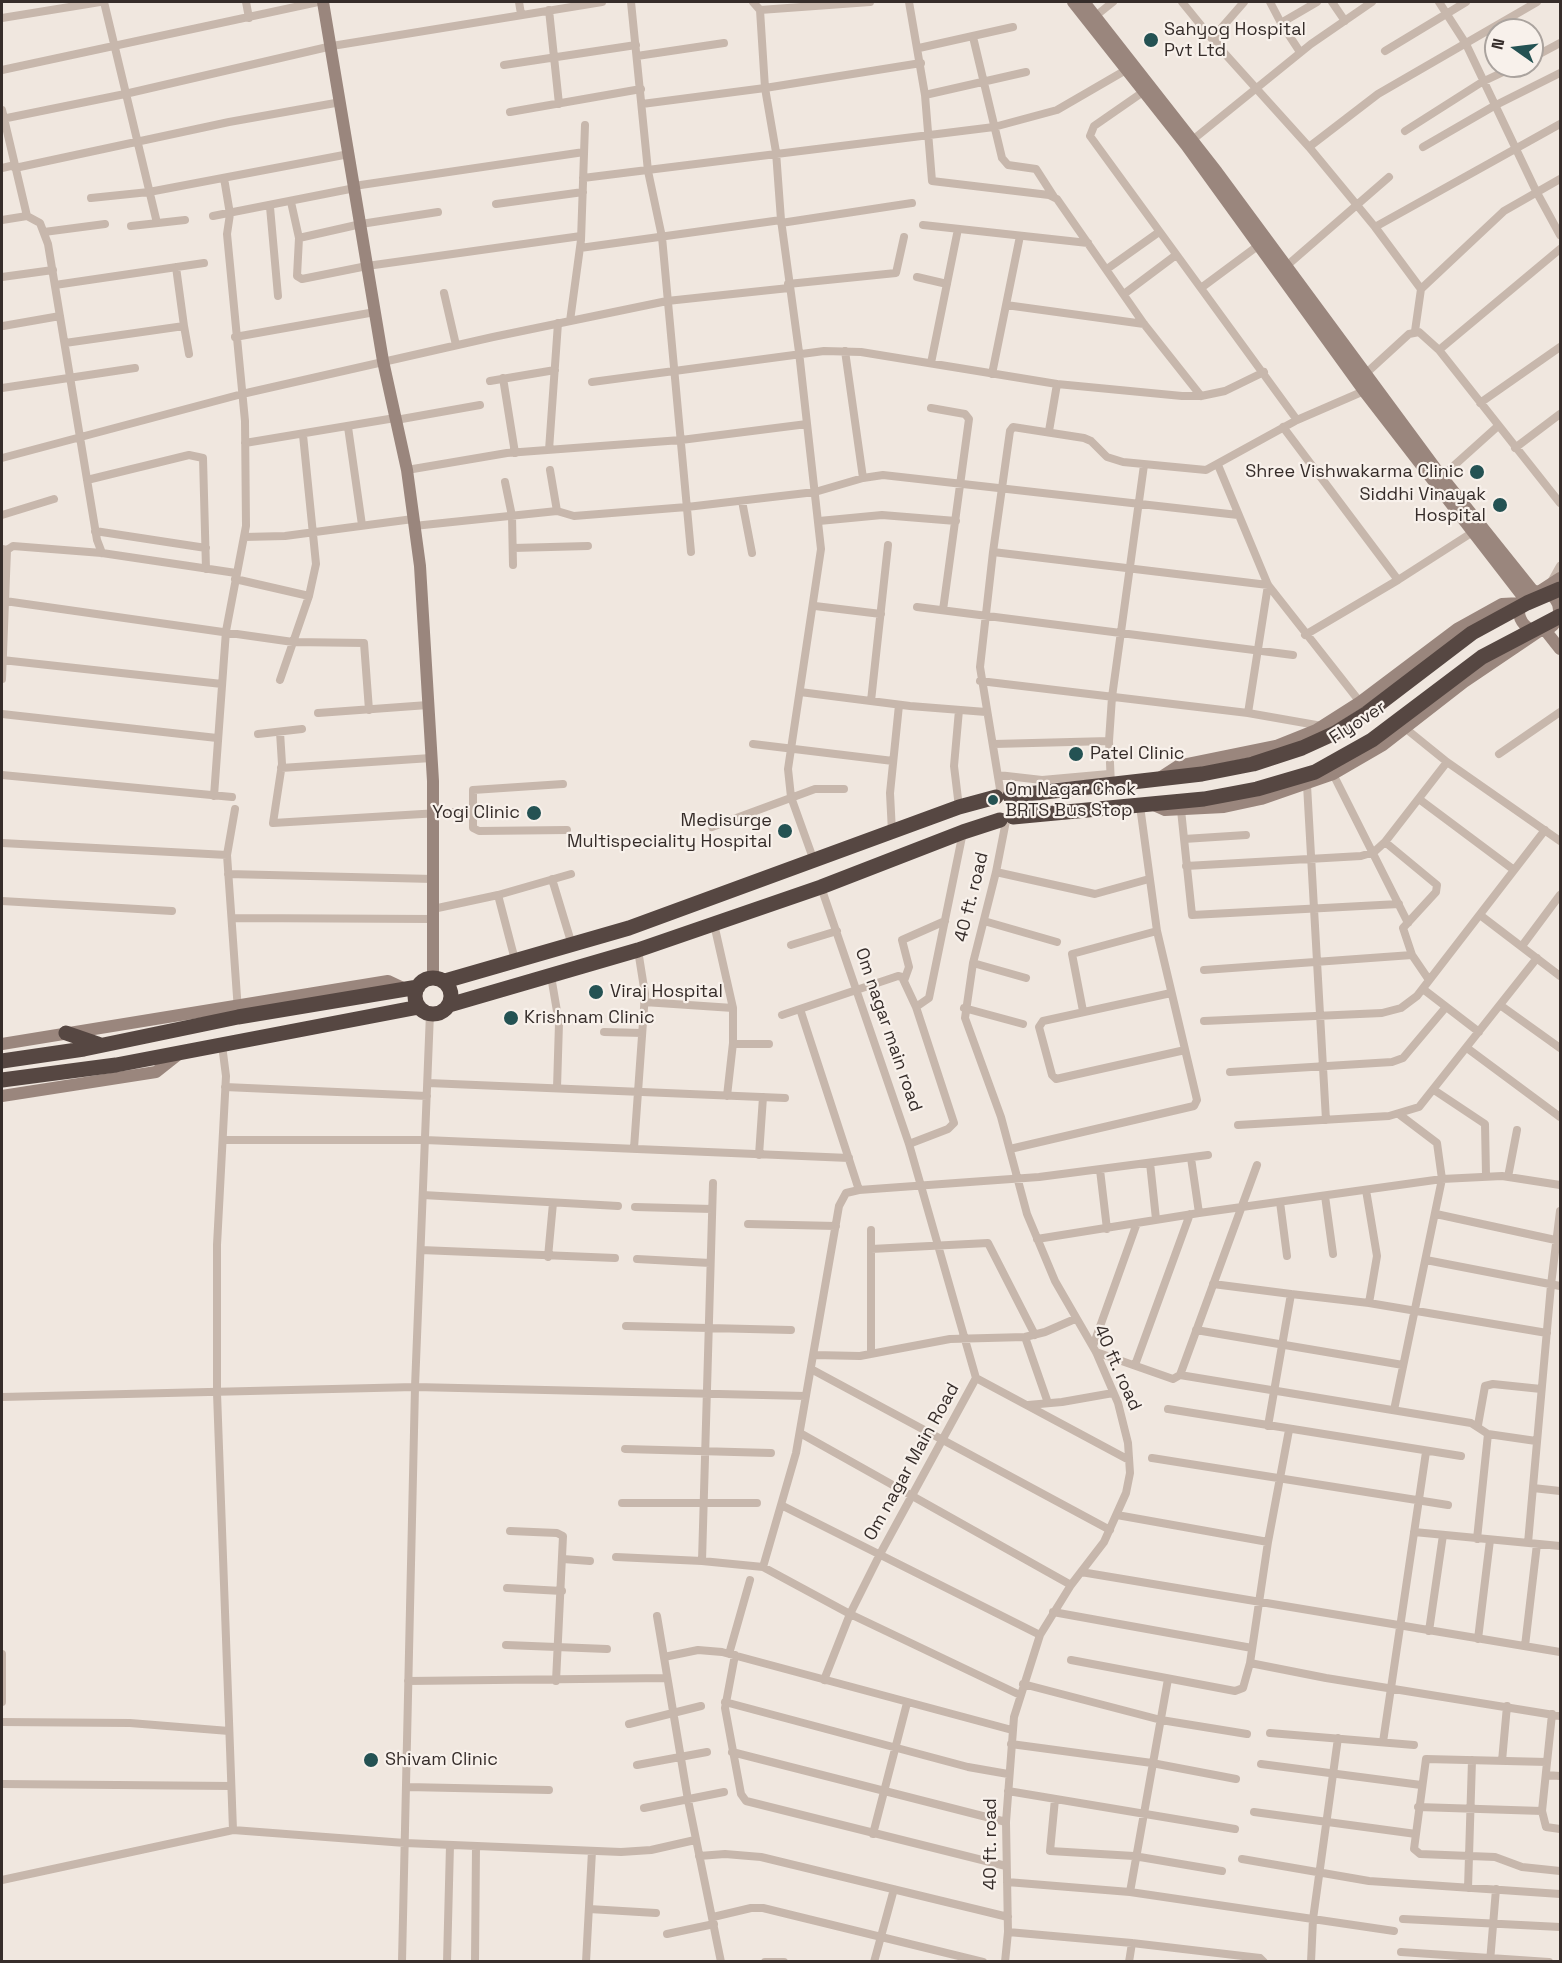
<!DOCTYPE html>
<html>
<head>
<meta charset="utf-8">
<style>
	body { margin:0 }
	#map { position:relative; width:1562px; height:1963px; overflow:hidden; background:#f0e7df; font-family:"Space Grotesk",sans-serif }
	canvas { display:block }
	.frame { position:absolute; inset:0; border:3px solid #362d2a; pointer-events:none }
	.north { position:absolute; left:1484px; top:18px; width:60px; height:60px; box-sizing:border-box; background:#f8f1eb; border:2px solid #aaa39e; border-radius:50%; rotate:284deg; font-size:16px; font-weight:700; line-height:24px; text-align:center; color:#362d2a }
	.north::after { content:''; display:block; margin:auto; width:21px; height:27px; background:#245253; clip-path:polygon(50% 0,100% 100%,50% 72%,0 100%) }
</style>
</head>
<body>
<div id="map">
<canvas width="1562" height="1963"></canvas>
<div class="frame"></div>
<div class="north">N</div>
</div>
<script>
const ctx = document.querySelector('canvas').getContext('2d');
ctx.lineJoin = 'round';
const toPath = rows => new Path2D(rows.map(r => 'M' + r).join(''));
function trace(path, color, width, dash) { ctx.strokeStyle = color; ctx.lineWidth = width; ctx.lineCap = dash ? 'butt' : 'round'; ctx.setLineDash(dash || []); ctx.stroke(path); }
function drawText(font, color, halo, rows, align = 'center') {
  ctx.font = font + ' "Space Grotesk",sans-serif'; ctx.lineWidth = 4.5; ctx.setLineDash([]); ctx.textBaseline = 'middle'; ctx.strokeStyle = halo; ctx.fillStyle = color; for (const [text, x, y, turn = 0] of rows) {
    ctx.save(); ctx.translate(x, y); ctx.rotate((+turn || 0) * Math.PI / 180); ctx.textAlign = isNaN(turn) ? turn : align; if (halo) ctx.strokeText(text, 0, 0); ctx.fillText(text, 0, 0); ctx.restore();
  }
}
const street = toPath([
	[104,2,157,223],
	[246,2,249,18],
	[519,2,521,14],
	[631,2,648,171,662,237,691,552],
	[753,2,760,10,765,88,776,152,781,220,799,352,821,549,788,769,791,797,814,861],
	[909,2,925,95,932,181,1049,195,1057,199,1144,324,1201,396],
	[1182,2,1217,45],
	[1244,2,1217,33,1217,45,1309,147,1375,227,1421,289],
	[1270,2,1281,23],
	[1332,2,1345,21],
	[1439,2,1466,44,1536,191,1560,235],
	[549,10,559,104],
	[760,10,870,2],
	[2,18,100,2],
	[1093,18,1113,2],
	[973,37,1002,158,1008,165,1036,169,1054,197],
	[919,48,1013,27],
	[1385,51,1466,2],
	[1300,52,1281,23,1317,2],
	[637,56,724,43],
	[1532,58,1560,43],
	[504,65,636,45],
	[2,70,318,2],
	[1143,92,1094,126,1090,136,1297,420],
	[925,95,1026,72],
	[642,104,765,88,921,63],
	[2,110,27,216],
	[510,112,641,89],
	[2,119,125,94,332,46,602,2],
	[1405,131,1482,82,1516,66],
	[1190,142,1311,44,1372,2],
	[1309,147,1378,94,1537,2],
	[1423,147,1494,106,1560,73],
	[2,168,15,165],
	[15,168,229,122,341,102],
	[583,178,994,127,1057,110,1126,70],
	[354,186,584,152],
	[91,198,149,192,349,154],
	[291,202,299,238,297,276,302,279,367,266,581,236],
	[496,204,583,192],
	[270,207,278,296],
	[213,216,355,188],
	[2,220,27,216,40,223,48,244,97,540,102,553],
	[781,223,912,203],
	[923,225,1088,243],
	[131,226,185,220],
	[1375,227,1560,124],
	[44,232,105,224],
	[299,238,361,224,438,212],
	[580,248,781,220],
	[1107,269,1159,232],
	[1283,269,1389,177],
	[2,277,53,270],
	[917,277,947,284],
	[788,284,896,273,904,237],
	[55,285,204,263],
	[1201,288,1259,245],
	[444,293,456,345],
	[1124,294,1176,255],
	[1006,305,1144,324],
	[570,321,581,240,585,125],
	[3,326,60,316],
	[184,326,189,354],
	[1415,331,1421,289,1504,211,1560,179],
	[235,337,375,312],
	[65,343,184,326,176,267],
	[1439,350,1560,249],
	[845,351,863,478],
	[931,363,958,229],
	[992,374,1020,236],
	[1362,377,1409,334,1419,332,1439,350,1560,503],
	[503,378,515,453],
	[490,381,555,370],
	[592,382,824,351,861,352,1057,384,1182,396,1201,396,1225,391,1264,372],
	[2,388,135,368],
	[1480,403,1560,347],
	[931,408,965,414,969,419,943,610],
	[396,420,480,405],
	[348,427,362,525],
	[1283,427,1398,580],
	[1049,431,1057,384],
	[245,443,395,418],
	[1515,448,1560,414],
	[549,450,558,323],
	[2,458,242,394,493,337,667,301,789,288],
	[1218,465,1268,585,1360,702],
	[407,470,507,453,681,440,807,424],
	[550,470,557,511],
	[1439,479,1498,426],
	[87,480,189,455,203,458,206,569],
	[505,482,512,516,513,565],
	[742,501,752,553],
	[2,515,54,499],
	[819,521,882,515,956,521],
	[414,526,557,511,574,516,687,507,815,492,863,478,883,475,1238,515],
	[95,531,206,548],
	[244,537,285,536,413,519],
	[513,548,588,546],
	[2,549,7,550,13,546,102,553,236,573],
	[993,552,1268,585,1248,713],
	[235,579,309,596],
	[1551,582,1560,566],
	[5,601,293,642,364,643,369,710],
	[815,606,881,614],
	[917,607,1293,655],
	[1305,635,1398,580,1476,530],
	[2,660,222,684],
	[2,679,7,550],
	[280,680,309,596,316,564,303,435],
	[980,681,1248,713,1322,726],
	[800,692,910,706,986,712],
	[871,701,888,545],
	[959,710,954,766,959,807],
	[318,713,428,705],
	[2,714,217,738],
	[1405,728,1447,762,1560,841],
	[280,732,282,764,273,823,472,811],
	[258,734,302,729],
	[753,744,893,761],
	[994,744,1109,741],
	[1499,754,1560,712],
	[281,768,431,758],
	[1333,774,1408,923],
	[2,775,232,797],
	[998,775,1042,780,1109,774],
	[563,784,473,790,473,828,479,831,567,830],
	[1111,785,1109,741,1112,697,1144,465],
	[1307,785,1326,1120],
	[1001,795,980,667,993,552,1010,431,1013,427,1084,438,1091,441,1107,457,1123,462,1206,470,1297,420,1364,391],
	[214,796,226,631,246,526,245,421,227,234,230,214,224,178],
	[1419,799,1514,870],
	[235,809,227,855,238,1011],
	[1181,810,1192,915,1399,904],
	[712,827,815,789,844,789],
	[892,832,890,793,899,705],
	[1184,839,1246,835],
	[1385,842,1437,885,1436,892,1403,928,1412,955],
	[2,843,227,855],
	[1186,866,1361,856,1374,852,1385,842,1447,762],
	[996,872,1095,894,1149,879],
	[228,874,433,879],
	[552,879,572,945],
	[821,887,909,1144,976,1378,879,1556,850,1614,824,1680],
	[2,901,172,911],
	[433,909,498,895],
	[1480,915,1560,976],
	[232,918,433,919],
	[984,921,1057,942],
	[714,924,733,1008,733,1043,727,1096],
	[791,945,837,931],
	[1522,946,1560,895],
	[515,960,498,895,571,874],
	[973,963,1026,978],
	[1204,970,1412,955,1429,980],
	[551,976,559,1023,557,1088],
	[904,981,909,967,902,940,945,921],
	[1423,989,1479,1032],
	[1171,993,1043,1021,1039,1027,1052,1075,1056,1079,1185,1050],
	[644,1002,733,1008],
	[1500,1005,1560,1048],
	[916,1007,929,998,963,832],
	[964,1008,1023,1024],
	[800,1009,859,1190],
	[1083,1011,1072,954,1157,931],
	[782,1015,898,976,902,977,916,1007,954,1123,948,1129,909,1144],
	[1204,1021,1382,1013,1401,1008,1417,996,1545,830],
	[604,1032,642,1033],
	[733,1044,769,1044],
	[222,1045,226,1076,217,1245,217,1393,233,1830],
	[1467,1048,1560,1117],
	[1230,1072,1392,1062,1403,1058,1446,1007],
	[428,1083,785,1098],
	[225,1087,427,1096],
	[1434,1090,1485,1124,1486,1175],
	[1238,1125,1389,1116,1419,1107,1537,958],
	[223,1140,425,1140,849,1158],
	[634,1148,645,994,638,950],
	[1010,1149,1194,1106,1197,1100,1157,931,1140,806],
	[759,1155,763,1097],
	[1191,1158,1199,1213],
	[1150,1163,1156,1219],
	[1100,1170,1107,1229],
	[1508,1177,1517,1130],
	[1366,1190,1377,1256,1369,1303],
	[423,1195,618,1206],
	[1325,1196,1333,1254],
	[1280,1202,1287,1256],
	[635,1207,712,1209],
	[1436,1214,1560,1241],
	[748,1224,836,1226],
	[1037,1239,1199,1213,1442,1179,1502,1176,1560,1185],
	[871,1249,988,1243,1035,1335],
	[421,1250,615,1258],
	[548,1257,553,1203],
	[637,1259,710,1263],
	[1426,1260,1560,1286],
	[1213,1284,1291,1294],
	[626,1326,791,1330],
	[1196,1330,1403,1365],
	[1025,1337,1048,1403],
	[1093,1346,1137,1223],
	[1096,1352,1173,1379,1180,1375,1257,1165],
	[871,1354,871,1230],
	[814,1355,860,1356,950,1339,1025,1337,1045,1332,1075,1319],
	[1135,1365,1190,1214],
	[811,1369,1110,1530],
	[1180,1375,1471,1423,1488,1434,1536,1441],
	[976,1378,1129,1460],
	[2,1397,415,1387,806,1396],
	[1028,1405,1062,1402,1113,1393],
	[1168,1409,1461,1456],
	[1394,1410,1442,1179,1437,1143,1400,1115],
	[1478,1425,1485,1386,1493,1384,1541,1389],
	[1268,1426,1291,1294,1369,1303,1547,1333],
	[800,1433,1071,1585],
	[625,1449,771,1453],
	[1152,1458,1448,1505],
	[1533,1488,1560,1491],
	[622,1503,757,1503],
	[781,1505,1040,1635],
	[1117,1515,1268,1542],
	[510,1531,557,1533,563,1536,556,1681],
	[1414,1532,1560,1546],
	[1477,1539,1488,1434],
	[1528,1543,1551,1285,1560,1211],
	[616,1557,702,1561,763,1567,850,1614,1020,1695],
	[563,1559,590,1561],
	[702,1561,713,1183],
	[763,1567,796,1453,839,1206,846,1193,859,1190,1039,1177,1208,1155],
	[1081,1572,1560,1652],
	[507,1588,562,1591],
	[1053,1612,1252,1648],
	[657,1616,688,1800,721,1962],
	[1429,1631,1443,1535],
	[1478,1639,1490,1540],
	[506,1645,607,1649],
	[1525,1646,1537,1544],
	[2,1654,2,1702],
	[729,1654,750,1580],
	[735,1655,725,1708,741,1794,746,1801,1006,1866],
	[664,1657,698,1650,722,1652,1012,1730],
	[1071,1660,1235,1691,1243,1688,1250,1663,1268,1542,1289,1430],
	[1250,1663,1326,1678,1560,1716],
	[408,1681,667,1678],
	[1023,1684,1161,1720,1247,1734],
	[725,1702,968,1767,1008,1774],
	[1552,1714,1542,1811,1546,1827,1560,1829],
	[2,1722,130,1723,229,1731],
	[629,1724,701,1706],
	[1270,1733,1414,1745],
	[1383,1742,1426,1452],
	[1011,1744,1152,1763,1236,1779],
	[732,1752,1006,1822],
	[1502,1761,1507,1706],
	[1547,1762,1426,1759,1414,1849,1420,1854,1495,1857,1522,1867,1560,1871],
	[1261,1764,1421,1785],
	[637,1765,707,1752],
	[1546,1775,1560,1776],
	[2,1784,231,1786],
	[407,1787,549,1790],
	[1008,1791,1235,1829],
	[1055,1799,1050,1851,1134,1856,1222,1871],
	[1418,1807,1542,1811],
	[644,1808,724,1792],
	[1254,1812,1416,1834],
	[873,1834,907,1703],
	[699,1856,725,1854,761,1857,1008,1917],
	[1242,1859,1369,1881,1560,1894],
	[2,1880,233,1830,405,1843,621,1852,651,1850,695,1840],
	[1007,1882,1130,1892,1394,1931],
	[1468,1888,1472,1760],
	[1130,1892,1168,1679],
	[589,1909,656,1913],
	[713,1917,751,1908,763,1908,983,1962],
	[1403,1919,1560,1927],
	[1008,1932,1132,1943,1260,1958,1264,1962],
	[667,1934,714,1924],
	[1401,1952,1549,1962],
	[402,1962,415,1387,430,1013],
	[447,1962,450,1845],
	[475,1962,476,1846],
	[586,1962,592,1851],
	[765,1962,784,1962],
	[874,1962,894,1889],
	[1005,1962,1008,1932,1006,1822,1014,1717,1040,1635,1071,1585,1104,1542,1126,1493,1130,1473,1128,1443,1118,1403,1096,1352,1055,1281,1027,1214,1001,1117,965,1018,973,963,996,872,1006,821],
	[1129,1962,1132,1943],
	[1311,1962,1313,1919,1338,1738],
	[1490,1962,1496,1889]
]);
const secondary = toPath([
	[323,2,383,361,407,470,420,566,433,781,433,978],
	[1073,2,1186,145,1364,391,1524,598],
	[1084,2,1217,172,1442,477,1534,592],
	[1540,591,1560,578],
	'1519 611a20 20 0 1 1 40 0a20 20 0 1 1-40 0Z',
	[1545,630,1560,649],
	[1158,779,1178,766,1276,746,1316,730,1360,702,1457,629,1502,604,1521,603],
	[1154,805,1165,810,1224,807,1261,799,1333,774,1383,745,1464,682,1538,632],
	[2,1044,388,981,405,989],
	[2,1096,156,1072,180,1053]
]);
const highway = toPath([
	[1010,796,1202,774,1253,764,1302,748,1335,733,1367,713,1472,633,1527,603,1560,589],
	[1013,817,1204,799,1257,789,1315,772,1372,740,1482,657,1560,616],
	'415 996a18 18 0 1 1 36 0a18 18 0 1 1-36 0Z',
	[445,981,629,928,959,807,996,797],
	[449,1005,638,950,821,887,963,832,1000,820],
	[66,1033,98,1044],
	[2,1061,84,1049,238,1017,418,987],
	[2,1080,116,1065,419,1007]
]);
const markers = [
	[1151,40,8,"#245253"],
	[1477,472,8,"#245253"],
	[1500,505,8,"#245253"],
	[1076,754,8,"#245253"],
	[993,800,6,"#245253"],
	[534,813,8,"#245253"],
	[785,831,8,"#245253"],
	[596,992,8,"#245253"],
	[511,1018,8,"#245253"],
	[371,1760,8,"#245253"]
];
const poiNames = [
	["Sahyog Hospital",1164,30],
	["Pvt Ltd",1164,51],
	["Shree Vishwakarma Clinic",1464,472,"right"],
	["Siddhi Vinayak",1486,495,"right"],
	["Hospital",1486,516,"right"],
	["Patel Clinic",1090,754],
	["Om Nagar Chok",1005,790],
	["BRTS Bus Stop",1005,811],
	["Yogi Clinic",520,813,"right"],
	["Medisurge",772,821,"right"],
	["Multispeciality Hospital",772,842,"right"],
	["Viraj Hospital",610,992],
	["Krishnam Clinic",524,1018],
	["Shivam Clinic",385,1760]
];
const streetNames = [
	["Flyover",1358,723,-33],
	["40 ft. road",972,897,-76],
	["Om nagar main road",888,1030,71],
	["40 ft. road",1117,1368,66],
	["Om nagar Main Road",912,1462,-61],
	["40 ft. road",991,1844,-90]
];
trace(street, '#c7b7ac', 8);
trace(secondary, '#9a867d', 12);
trace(highway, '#564742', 15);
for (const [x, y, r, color] of markers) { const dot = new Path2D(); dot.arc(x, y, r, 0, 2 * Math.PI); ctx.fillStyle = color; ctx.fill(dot); trace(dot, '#f8f1eb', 2); }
drawText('18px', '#362d2a', '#f8f1eb', poiNames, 'left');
drawText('18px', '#362d2a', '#f8f1eb', streetNames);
</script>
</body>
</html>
